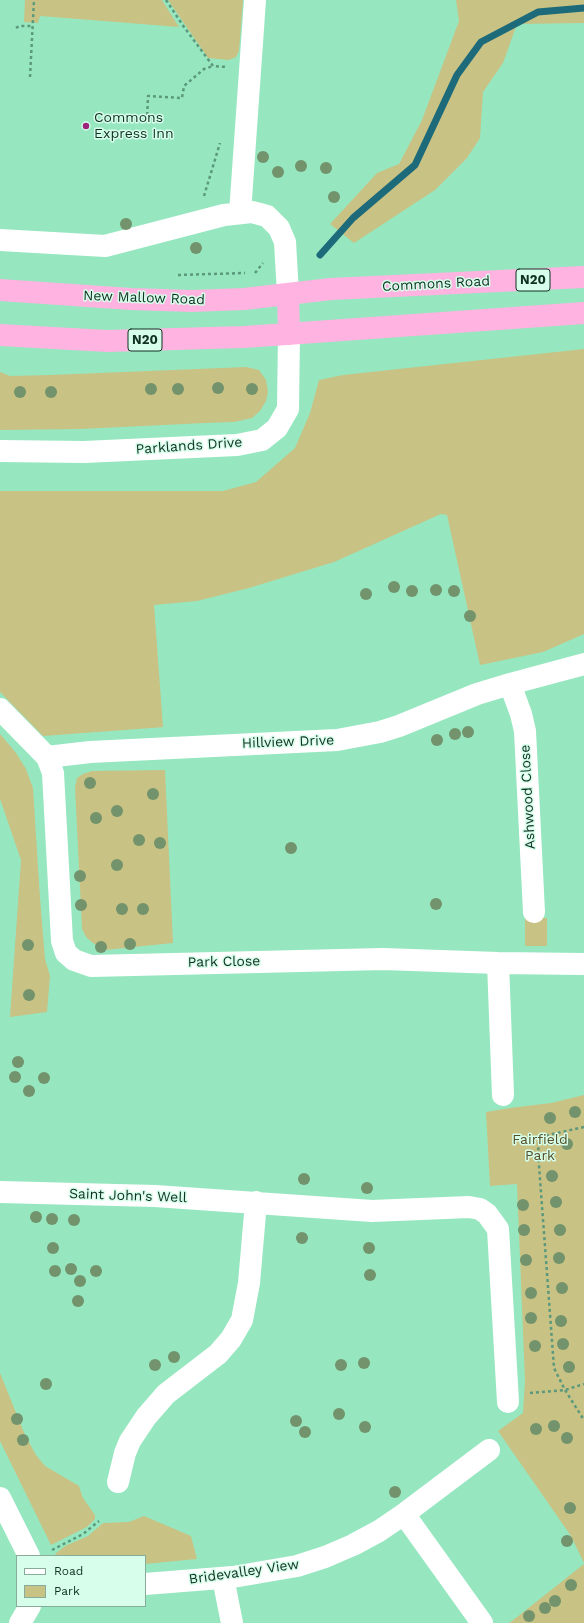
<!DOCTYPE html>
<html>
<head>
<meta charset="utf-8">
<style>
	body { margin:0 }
	#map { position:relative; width:584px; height:1623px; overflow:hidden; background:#96e7c0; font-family:"Work Sans",sans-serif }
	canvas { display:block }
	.legend { position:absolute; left:16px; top:1555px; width:130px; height:52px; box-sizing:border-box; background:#d7feea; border:1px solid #87ac9a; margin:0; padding:5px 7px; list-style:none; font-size:12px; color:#0f3122 }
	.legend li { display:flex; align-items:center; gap:8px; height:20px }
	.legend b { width:20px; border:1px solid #87ac9a }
</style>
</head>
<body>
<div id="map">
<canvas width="584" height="1623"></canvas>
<ul class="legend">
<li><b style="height:5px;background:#fff"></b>Road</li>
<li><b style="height:11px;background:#c8c284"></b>Park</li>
</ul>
</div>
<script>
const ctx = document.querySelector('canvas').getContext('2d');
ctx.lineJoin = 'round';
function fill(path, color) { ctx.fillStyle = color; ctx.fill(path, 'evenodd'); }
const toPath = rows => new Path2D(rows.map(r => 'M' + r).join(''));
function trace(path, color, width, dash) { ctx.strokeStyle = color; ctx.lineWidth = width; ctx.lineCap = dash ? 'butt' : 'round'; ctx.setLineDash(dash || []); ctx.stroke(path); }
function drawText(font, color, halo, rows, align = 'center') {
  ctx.font = font + ' "Work Sans",sans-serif'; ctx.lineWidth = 3; ctx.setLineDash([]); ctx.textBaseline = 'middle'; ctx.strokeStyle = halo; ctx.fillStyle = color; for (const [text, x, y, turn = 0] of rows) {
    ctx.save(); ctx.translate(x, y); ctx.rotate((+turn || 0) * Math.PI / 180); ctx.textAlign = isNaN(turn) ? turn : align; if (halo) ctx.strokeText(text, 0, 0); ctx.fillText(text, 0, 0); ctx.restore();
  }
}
const green = toPath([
	[25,0,162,0,179,27,40,16,38,23,24,22],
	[168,0,243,0,239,51,236,57,229,60,208,58],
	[456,0,584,0,584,23,517,24,503,63,483,92,480,138,467,158,435,190,354,243,330,224,377,173,399,164,422,120,459,21],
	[584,349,584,634,543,652,480,665,447,515,441,514,334,562,249,588,197,601,154,605,163,727,165,727,43,736,0,692,0,491,223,491,256,482,295,448,310,413,319,380,343,375],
	[246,367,259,370,266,380,268,392,266,401,260,411,252,418,234,422,205,423,80,429,0,430,0,372,10,376,50,375],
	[0,734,16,753,26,769,33,788,40,898,45,959,50,976,47,1012,10,1017,21,860,0,799],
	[165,770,173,943,105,950,93,943,86,937,82,929,75,787,77,778,83,774,92,771],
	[525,918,547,918,547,946,525,946],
	[584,1095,584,1563,571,1536,498,1431,523,1413,525,1381,517,1184,490,1186,486,1112,510,1108,551,1103],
	[0,1373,25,1435,36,1455,45,1466,79,1486,83,1498,95,1515,95,1519,87,1527,51,1545,0,1441],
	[144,1516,191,1536,197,1559,145,1564,145,1556,57,1556,55,1554,65,1546,88,1536,103,1523,129,1522],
	[584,1564,584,1623,509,1623,512,1621]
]);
const stream = toPath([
	[320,255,353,218,415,165,457,75,481,42,538,12,584,8]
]);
const path = toPath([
	[166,0,184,27,213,66,227,67],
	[16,28,19,26,32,26],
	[30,77,34,0],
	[147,121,148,96,182,98,184,86,204,69,213,66],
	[204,196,220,143],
	[255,273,263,263],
	[178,275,245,273],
	[584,1127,544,1136,539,1143,538,1152,554,1368,565,1390,584,1420],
	[530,1393,565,1390,584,1384],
	[52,1550,83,1534,99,1521]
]);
const minor = toPath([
	[240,213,255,0],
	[0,240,105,246,224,215,252,212,267,216,279,228,285,242,288,294],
	[0,451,84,452,237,445,262,440,277,428,288,409,289,334],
	[510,684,521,714,525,731,534,912],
	[0,709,47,757,90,752,337,740,380,732,399,726,477,694,510,684,584,664],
	[47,757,53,773,62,941,66,953,74,960,91,966,383,959,498,963,584,964],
	[498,963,503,1095],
	[0,1192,155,1196,372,1211,469,1207,480,1209,487,1214,498,1229,508,1402],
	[118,1482,125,1453,130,1441,146,1417,166,1394,218,1354,231,1339,242,1320,249,1283,256,1202],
	[0,1498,29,1556],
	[404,1514,482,1623],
	[223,1578,232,1623],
	[145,1584,233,1577,297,1566,325,1557,353,1545,379,1531,404,1514,489,1450],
	[20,1623,30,1606]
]);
const highway = toPath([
	[0,290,131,299,192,301,244,299,331,289,584,277],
	[288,294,289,334],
	[0,335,107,341,244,337,584,313]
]);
const trees = [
	[263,157],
	[301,166],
	[326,168],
	[278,172],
	[334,197],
	[126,224],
	[196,248],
	[218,388],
	[151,389],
	[178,389],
	[252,389],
	[20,392],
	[51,392],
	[394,587],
	[436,590],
	[412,591],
	[454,591],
	[366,594],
	[470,616],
	[468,732],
	[455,734],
	[437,740],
	[90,783],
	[153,794],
	[117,811],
	[96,818],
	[139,840],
	[160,843],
	[291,848],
	[117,865],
	[80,876],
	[436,904],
	[81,905],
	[122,909],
	[143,909],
	[130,944],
	[28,945],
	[101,947],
	[29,995],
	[18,1062],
	[15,1077],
	[44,1078],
	[29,1091],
	[575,1112],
	[550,1118],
	[567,1144],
	[552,1176],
	[304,1179],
	[367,1188],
	[556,1202],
	[523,1205],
	[36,1217],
	[52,1219],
	[74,1220],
	[524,1230],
	[560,1230],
	[302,1238],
	[53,1248],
	[369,1248],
	[559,1258],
	[526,1260],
	[71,1269],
	[55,1271],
	[96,1271],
	[370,1275],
	[80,1281],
	[562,1288],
	[531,1293],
	[78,1301],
	[531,1318],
	[561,1321],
	[563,1344],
	[535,1346],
	[174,1357],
	[364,1363],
	[155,1365],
	[341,1365],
	[569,1367],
	[46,1384],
	[339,1414],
	[17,1419],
	[296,1421],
	[554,1426],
	[365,1427],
	[536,1429],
	[305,1432],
	[567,1438],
	[23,1440],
	[395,1492],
	[570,1508],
	[567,1541],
	[571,1585],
	[555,1601],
	[545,1608],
	[529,1616]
];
const markers = [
	[86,126,4,"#9e237a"]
];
const shields = [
	[533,280,34],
	[145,340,34]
];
const shieldNames = [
	["N20",533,280],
	["N20",145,340]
];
const poiNames = [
	["Commons",94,118],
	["Express Inn",94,134]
];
const streetNames = [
	["Commons Road",436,284,-3],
	["New Mallow Road",144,298,2],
	["Parklands Drive",189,446,-4],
	["Hillview Drive",288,742,-2],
	["Ashwood Close",528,797,-93],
	["Park Close",224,962,-1],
	["Saint John's Well",128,1196,2],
	["Bridevalley View",244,1572,-8]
];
const parkNames = [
	["Fairfield",540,1140],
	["Park",540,1156]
];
fill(green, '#c8c284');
trace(stream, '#1c6a7a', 7);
trace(path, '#5c997c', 2.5, [3, 3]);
trace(minor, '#fff', 22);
trace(highway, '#feb3e0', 22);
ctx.fillStyle = '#72936b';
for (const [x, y] of trees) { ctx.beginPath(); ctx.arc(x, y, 6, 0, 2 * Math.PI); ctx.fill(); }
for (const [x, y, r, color] of markers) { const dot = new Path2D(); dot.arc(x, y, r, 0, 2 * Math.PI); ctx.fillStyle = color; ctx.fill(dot); trace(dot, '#d7feea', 1.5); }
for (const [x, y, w] of shields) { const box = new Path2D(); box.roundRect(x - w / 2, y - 11, w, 22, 3); ctx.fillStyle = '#d7feea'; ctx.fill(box); trace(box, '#0f3122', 1); }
drawText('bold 13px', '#0f3122', null, shieldNames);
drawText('14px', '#0f3122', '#d7feea', poiNames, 'left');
drawText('14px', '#0f3122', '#d7feea', streetNames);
drawText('14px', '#544f26', '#d7feea', parkNames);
</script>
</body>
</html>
